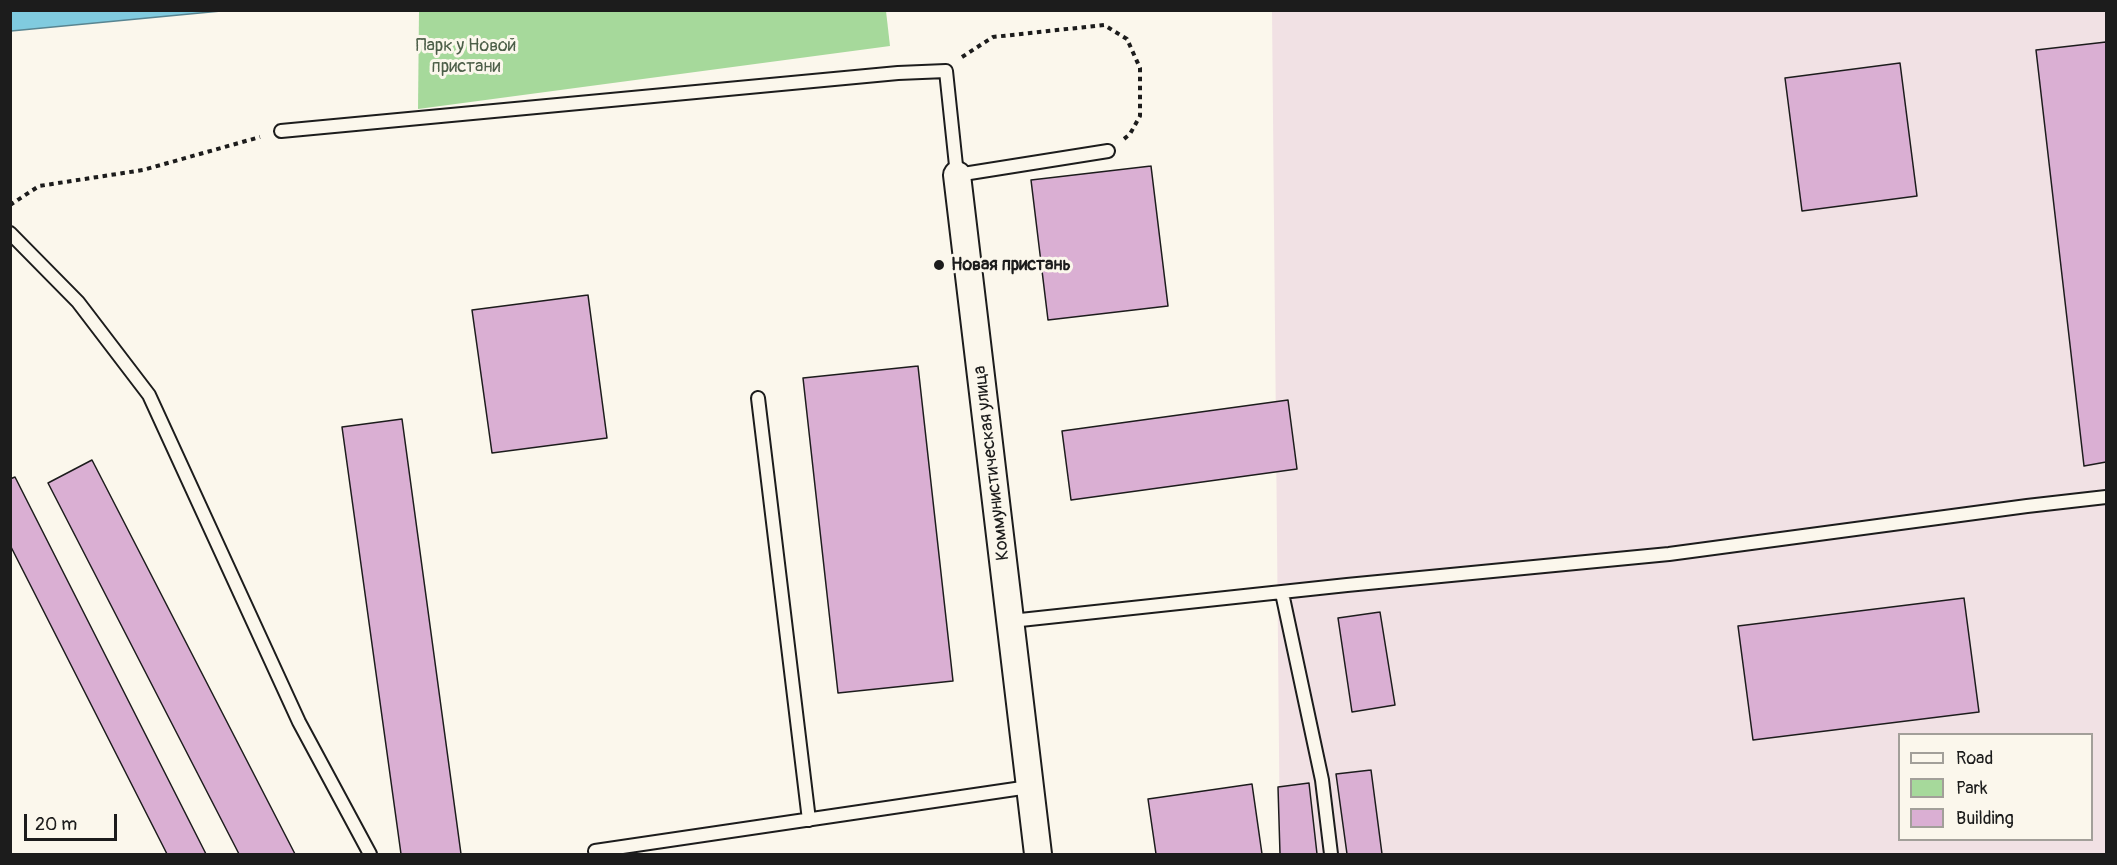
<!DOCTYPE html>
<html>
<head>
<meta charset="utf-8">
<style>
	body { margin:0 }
	#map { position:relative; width:2117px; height:865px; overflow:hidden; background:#fbf7ec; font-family:Pangolin,sans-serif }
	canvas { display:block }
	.frame { position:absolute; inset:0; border:12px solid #1c1c1c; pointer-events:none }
	.legend { position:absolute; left:1898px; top:733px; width:195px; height:108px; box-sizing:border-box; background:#fbf7ec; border:2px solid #a29f99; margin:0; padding:8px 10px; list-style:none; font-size:18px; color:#1c1c1c }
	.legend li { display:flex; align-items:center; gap:12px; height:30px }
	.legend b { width:30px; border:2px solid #a29f99 }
	.scale { position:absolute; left:24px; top:814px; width:93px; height:27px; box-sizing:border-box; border:3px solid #1c1c1c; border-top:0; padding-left:8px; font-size:18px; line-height:21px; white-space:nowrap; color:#1c1c1c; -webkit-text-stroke:4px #fbf7ec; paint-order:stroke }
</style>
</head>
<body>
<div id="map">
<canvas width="2117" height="865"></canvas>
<div class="frame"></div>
<ul class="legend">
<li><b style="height:8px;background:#fbf7ec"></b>Road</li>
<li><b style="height:16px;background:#a6d99b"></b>Park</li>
<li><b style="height:16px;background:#daafd3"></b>Building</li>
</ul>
<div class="scale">20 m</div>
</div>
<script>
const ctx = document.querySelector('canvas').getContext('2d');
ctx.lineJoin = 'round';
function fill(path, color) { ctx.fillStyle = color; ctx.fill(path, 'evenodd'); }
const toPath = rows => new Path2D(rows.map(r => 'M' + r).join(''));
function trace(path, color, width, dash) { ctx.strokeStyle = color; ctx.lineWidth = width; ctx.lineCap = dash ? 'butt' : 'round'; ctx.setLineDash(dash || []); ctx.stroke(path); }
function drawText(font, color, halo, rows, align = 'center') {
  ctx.font = font + ' Pangolin,sans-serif'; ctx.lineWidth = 6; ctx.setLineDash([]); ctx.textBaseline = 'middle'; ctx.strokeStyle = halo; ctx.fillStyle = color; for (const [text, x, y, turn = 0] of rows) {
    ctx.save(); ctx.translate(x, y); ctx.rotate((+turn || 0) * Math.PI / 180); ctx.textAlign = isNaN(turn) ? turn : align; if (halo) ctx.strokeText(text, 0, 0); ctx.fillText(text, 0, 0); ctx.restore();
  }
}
const built = toPath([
	[1272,11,2106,11,2106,854,1280,854],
	[1900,734,2092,734,2092,840,1900,840]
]);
const green = toPath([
	[419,11,886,11,890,46,418,109]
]);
const water = toPath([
	[11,10,221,10,221,11,11,31,11,10]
]);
const building = toPath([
	[2106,42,2106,462,2084,466,2036,50,2106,42],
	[1900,63,1917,196,1802,211,1785,78,1900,63],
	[1151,166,1168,306,1048,320,1031,180,1151,166],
	[588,295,607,438,492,453,472,310,588,295],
	[918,366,953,681,838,693,803,378,918,366],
	[1288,400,1297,469,1071,500,1062,431,1288,400],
	[402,419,461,854,401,854,342,427,402,419],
	[92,460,295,854,239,854,48,483,92,460],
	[15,477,206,854,167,854,10,545,10,479,15,477],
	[1964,598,1979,712,1753,740,1738,626,1964,598],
	[1380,612,1395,705,1352,712,1338,618,1380,612],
	[1371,770,1382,854,1347,854,1336,774,1371,770],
	[1309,783,1317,854,1280,854,1278,787,1309,783],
	[1252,784,1262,854,1156,854,1148,799,1252,784]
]);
const path = toPath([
	[962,57,993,37,1104,25,1127,39,1140,68,1140,116,1130,134,1124,139],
	[10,205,39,186,143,170,260,137]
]);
const lane = toPath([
	[281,131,898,73,946,71,957,175,1108,151],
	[10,233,78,302,149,395,299,722,370,854],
	[758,398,809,820],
	[1282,593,1322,780,1331,854],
	[1011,621,1347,585,1669,554,2027,506,2106,497],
	[595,851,1029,787]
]);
const street = toPath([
	[957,175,1038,854]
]);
const markers = [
	[939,265,6,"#1c1c1c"]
];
const parkNames = [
	["Парк у Новой",466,46],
	["пристани",466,67]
];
const poiNames = [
	["Новая пристань",951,265]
];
const streetNames = [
	["Коммунистическая улица",992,463,-97]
];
fill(built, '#f1e1e4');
fill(green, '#a6d99b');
fill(water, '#80cbdf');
trace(water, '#588591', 1.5);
fill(building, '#daafd3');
trace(building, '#1c1c1c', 1.5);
trace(lane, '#1c1c1c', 16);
trace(street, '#1c1c1c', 30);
trace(path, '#1c1c1c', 4, [4.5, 4.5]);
trace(lane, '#fbf7ec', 12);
trace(street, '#fbf7ec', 26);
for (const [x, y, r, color] of markers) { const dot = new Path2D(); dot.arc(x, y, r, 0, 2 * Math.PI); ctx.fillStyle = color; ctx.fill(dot); trace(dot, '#fbf7ec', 2); }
drawText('18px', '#4c5e48', '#fbf7ec', parkNames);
drawText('bold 18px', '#1c1c1c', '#fbf7ec', poiNames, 'left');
drawText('18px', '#1c1c1c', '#fbf7ec', streetNames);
</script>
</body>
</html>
